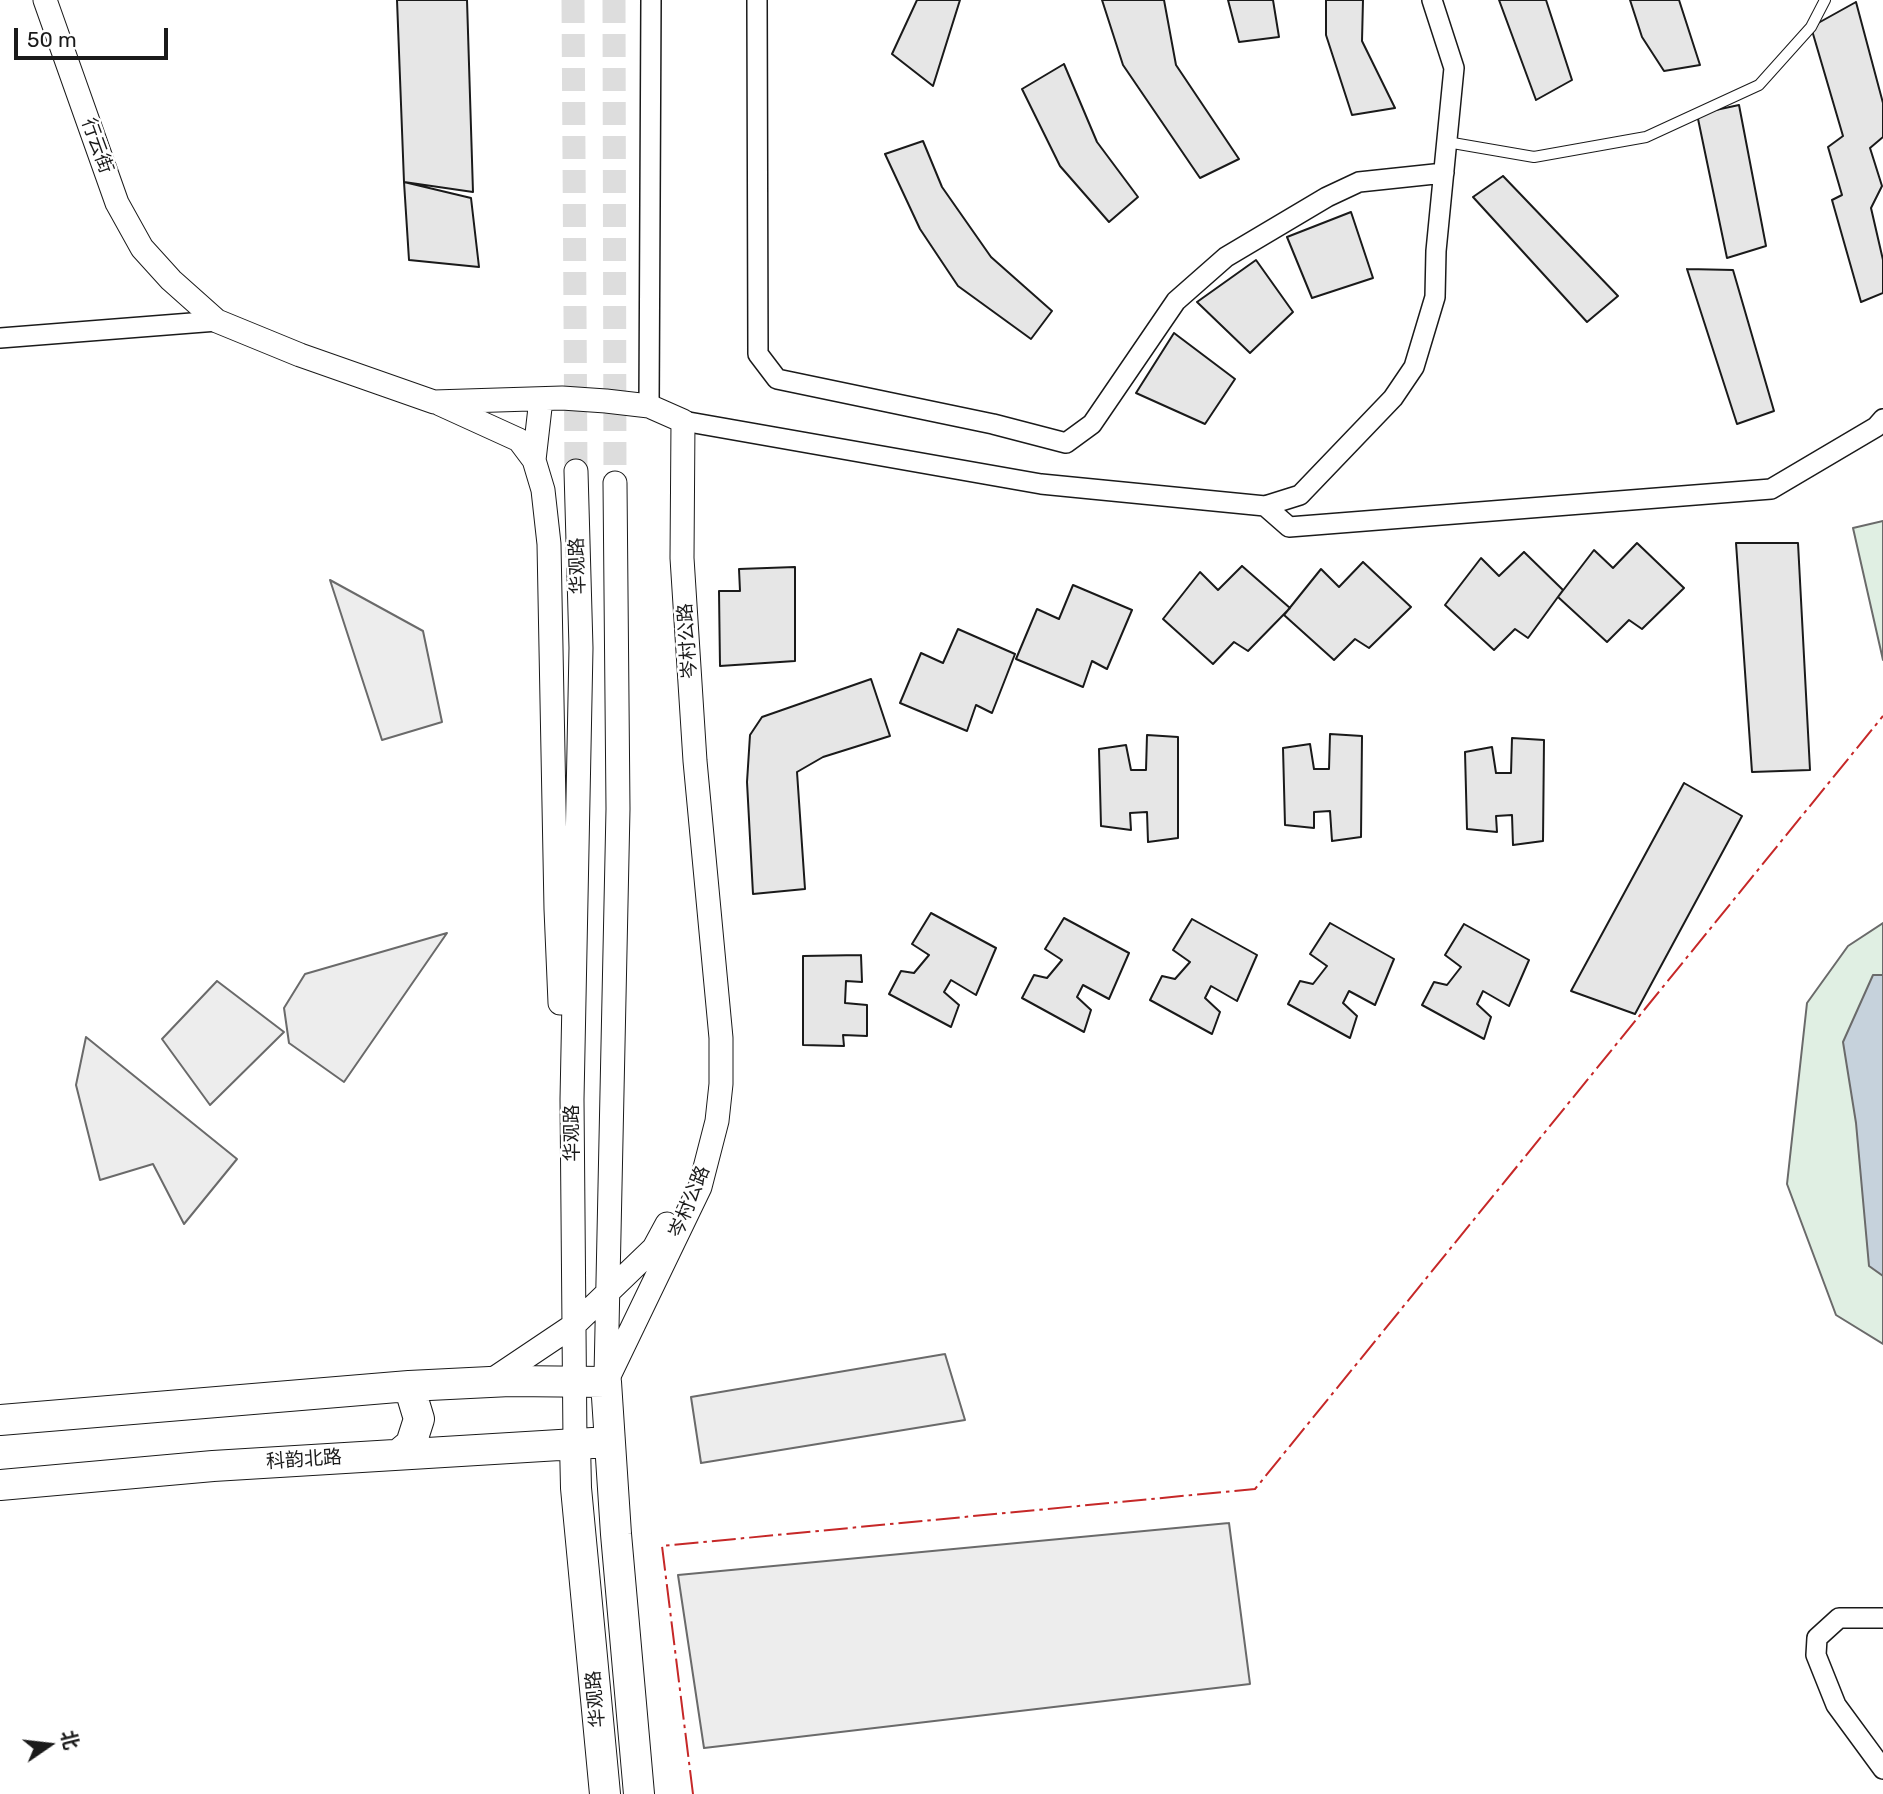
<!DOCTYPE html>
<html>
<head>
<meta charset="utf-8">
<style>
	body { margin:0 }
	#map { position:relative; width:1883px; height:1794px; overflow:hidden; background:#fff; font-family:Rubik,"Noto Sans SC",sans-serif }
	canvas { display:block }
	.north { position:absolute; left:14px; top:1710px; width:70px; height:70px; -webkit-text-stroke:5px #fff; paint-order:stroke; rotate:76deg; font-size:19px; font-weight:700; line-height:28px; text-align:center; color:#1a1a1a }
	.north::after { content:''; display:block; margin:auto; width:24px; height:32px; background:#1a1a1a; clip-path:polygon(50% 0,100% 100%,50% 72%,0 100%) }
	.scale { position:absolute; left:14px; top:28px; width:154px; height:32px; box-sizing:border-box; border:4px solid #1a1a1a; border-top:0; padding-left:9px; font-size:21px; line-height:24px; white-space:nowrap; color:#1a1a1a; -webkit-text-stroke:5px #fff; paint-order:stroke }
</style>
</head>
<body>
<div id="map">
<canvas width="1883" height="1794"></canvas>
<div class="north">北</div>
<div class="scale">50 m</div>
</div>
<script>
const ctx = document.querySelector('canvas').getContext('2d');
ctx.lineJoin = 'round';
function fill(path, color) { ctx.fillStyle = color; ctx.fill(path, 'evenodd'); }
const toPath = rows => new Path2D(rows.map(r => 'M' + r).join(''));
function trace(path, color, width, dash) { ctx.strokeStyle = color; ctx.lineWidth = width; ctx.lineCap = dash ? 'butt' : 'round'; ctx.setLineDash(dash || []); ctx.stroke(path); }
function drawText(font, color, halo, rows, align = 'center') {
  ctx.font = font + ' Rubik,"Noto Sans SC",sans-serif'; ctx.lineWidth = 5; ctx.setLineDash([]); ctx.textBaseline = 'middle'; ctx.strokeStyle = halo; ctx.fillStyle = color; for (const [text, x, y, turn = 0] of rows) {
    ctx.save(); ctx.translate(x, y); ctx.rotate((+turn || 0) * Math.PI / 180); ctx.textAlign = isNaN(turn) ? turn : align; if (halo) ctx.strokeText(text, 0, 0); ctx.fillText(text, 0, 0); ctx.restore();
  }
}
const green = toPath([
	[1883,521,1883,660,1853,528,1883,521],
	[1883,923,1883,1344,1836,1315,1787,1184,1807,1003,1848,946,1883,923]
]);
const parking = toPath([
	[330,580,423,631,442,722,382,740,330,580],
	[447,933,344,1082,289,1043,284,1008,305,974,447,933],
	[217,981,284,1032,210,1105,162,1039,217,981],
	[86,1037,237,1159,184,1224,153,1164,100,1180,76,1085,86,1037],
	[945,1354,965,1420,701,1463,691,1397,945,1354],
	[1229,1523,1250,1684,704,1748,678,1575,1229,1523]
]);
const water = toPath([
	[1873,975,1883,975,1883,1276,1869,1266,1856,1123,1843,1042,1873,975]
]);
const building = toPath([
	[397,0,467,0,473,192,404,182,397,0],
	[917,0,960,0,933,86,892,54,917,0],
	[1102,0,1164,0,1176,65,1239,159,1200,178,1123,65,1102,0],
	[1228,0,1273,0,1279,37,1239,42,1228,0],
	[1326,0,1363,0,1362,41,1395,108,1352,115,1326,35,1326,0],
	[1499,0,1546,0,1572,80,1536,100,1499,0],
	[1630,0,1679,0,1700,65,1664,71,1642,37,1630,0],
	[1856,2,1883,103,1883,137,1870,148,1882,186,1871,208,1883,260,1883,293,1861,302,1832,200,1842,195,1828,147,1843,136,1811,27,1856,2],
	[1064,64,1097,142,1138,197,1109,222,1060,166,1022,89,1064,64],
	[1739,105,1766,246,1727,258,1697,114,1739,105],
	[923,141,942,187,991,257,1052,311,1031,339,958,286,920,229,885,154,923,141],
	[1503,176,1618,296,1587,322,1473,197,1503,176],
	[404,182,471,198,479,267,409,260,404,182],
	[1351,212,1373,278,1312,298,1287,237,1351,212],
	[1256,260,1293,312,1250,353,1197,302,1256,260],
	[1687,269,1733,270,1774,411,1737,424,1687,269],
	[1174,333,1235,379,1205,424,1136,393,1174,333],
	[1637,543,1684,588,1642,629,1629,620,1607,642,1558,597,1594,550,1613,568,1637,543],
	[1736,543,1798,543,1810,770,1752,772,1736,543],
	[1524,552,1563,590,1528,638,1515,629,1494,650,1445,605,1481,558,1499,576,1524,552],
	[1363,562,1411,607,1369,648,1355,639,1334,660,1284,615,1321,569,1339,587,1363,562],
	[1242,566,1290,608,1248,651,1234,642,1213,664,1163,619,1200,572,1218,590,1242,566],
	[795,567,795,661,720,666,719,591,740,591,739,569,795,567],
	[1073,585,1132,610,1107,669,1092,661,1083,687,1016,659,1037,609,1059,619,1073,585],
	[958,629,1015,654,992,713,976,705,967,731,900,703,921,653,943,663,958,629],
	[871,679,890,736,823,757,797,772,805,889,753,894,747,782,750,735,762,717,871,679],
	[1330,734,1362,736,1361,837,1332,841,1330,811,1314,812,1314,828,1285,825,1283,748,1310,744,1314,769,1329,769,1330,734],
	[1147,735,1178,737,1178,838,1148,842,1147,812,1130,813,1131,830,1101,826,1099,749,1126,745,1131,770,1146,770,1147,735],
	[1512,738,1544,740,1543,841,1513,845,1512,815,1496,816,1497,832,1467,829,1465,752,1492,747,1496,773,1511,773,1512,738],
	[1684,783,1742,816,1635,1014,1571,991,1684,783],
	[931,913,996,948,976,995,951,980,944,992,959,1005,951,1027,889,994,901,971,914,973,929,955,912,944,931,913],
	[1064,918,1129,953,1109,999,1083,985,1077,997,1091,1010,1084,1032,1022,998,1034,975,1047,978,1062,960,1045,949,1064,918],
	[1192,919,1257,955,1237,1001,1211,986,1205,998,1220,1012,1212,1034,1150,1000,1162,976,1175,979,1190,962,1173,950,1192,919],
	[1330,923,1394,959,1375,1005,1349,991,1343,1003,1357,1016,1350,1038,1288,1004,1300,981,1313,984,1327,966,1310,954,1330,923],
	[1464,924,1529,960,1509,1006,1483,991,1477,1004,1491,1017,1484,1039,1422,1005,1434,982,1447,985,1461,967,1445,955,1464,924],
	[861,955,862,982,846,981,845,1003,867,1005,867,1036,843,1035,844,1046,803,1045,803,956,861,955]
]);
const tertiaryTunnel = toPath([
	[573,0,576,471],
	[614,0,615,483]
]);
const service = toPath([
	[1447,142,1534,157,1646,137,1759,85,1811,27,1825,0]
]);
const minor = toPath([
	[757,0,758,354,777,379,993,424,1066,443,1092,424,1176,301,1226,257,1327,197,1359,182,1444,173],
	[0,338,217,321],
	[649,406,651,0],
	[683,421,1041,484,1265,506,1300,495,1393,398,1414,367,1435,297,1436,251,1454,68,1432,0],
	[1265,506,1289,527,1771,489,1876,427,1883,419],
	[1883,1618,1839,1618,1817,1638,1816,1655,1836,1705,1883,1769]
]);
const tertiary = toPath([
	[45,0,117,203,142,248,171,280,217,321,300,355,434,402,562,398,606,401,649,406,683,421,682,558,695,761,721,1038,721,1084,717,1121,700,1187,606,1382],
	[541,399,534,460,543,490,549,544,556,909,560,1003],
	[440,404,519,440,534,460],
	[606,1375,618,809,615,483],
	[489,1382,574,1325,654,1248,667,1224],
	[575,1443,572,1099,581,648,576,471]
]);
const primary = toPath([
	[0,1420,409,1386,510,1381,606,1382,616,1534,639,1794],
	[575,1443,576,1488,605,1794],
	[399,1454,411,1444,419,1419,409,1386],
	[0,1485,213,1466,609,1442]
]);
const power = toPath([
	[693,1794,662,1546,1255,1489,1883,716]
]);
const streetNames = [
	["行云街",97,146,70],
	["华观路",578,566,-92],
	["岑村公路",688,641,-94],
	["华观路",573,1133,-90],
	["岑村公路",690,1202,-68],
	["科韵北路",304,1460,-4],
	["华观路",596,1699,-95]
];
fill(green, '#e0efe3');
trace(green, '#6a6a6a', 2);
fill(parking, '#ededed');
trace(parking, '#6a6a6a', 2);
fill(water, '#c6d2dc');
trace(water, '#6a6a6a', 2);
fill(building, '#e6e6e6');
trace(building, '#1a1a1a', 2);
trace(tertiaryTunnel, '#ddd', 23, [23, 11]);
trace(service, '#1a1a1a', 12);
trace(minor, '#1a1a1a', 22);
trace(tertiary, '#1a1a1a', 25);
trace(primary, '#1a1a1a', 32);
trace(service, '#fff', 10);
trace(minor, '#fff', 19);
trace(tertiary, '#fff', 23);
trace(primary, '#fff', 30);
trace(power, '#c62828', 2, [24, 5, 3.5, 5]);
drawText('19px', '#1a1a1a', '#fff', streetNames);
</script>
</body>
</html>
